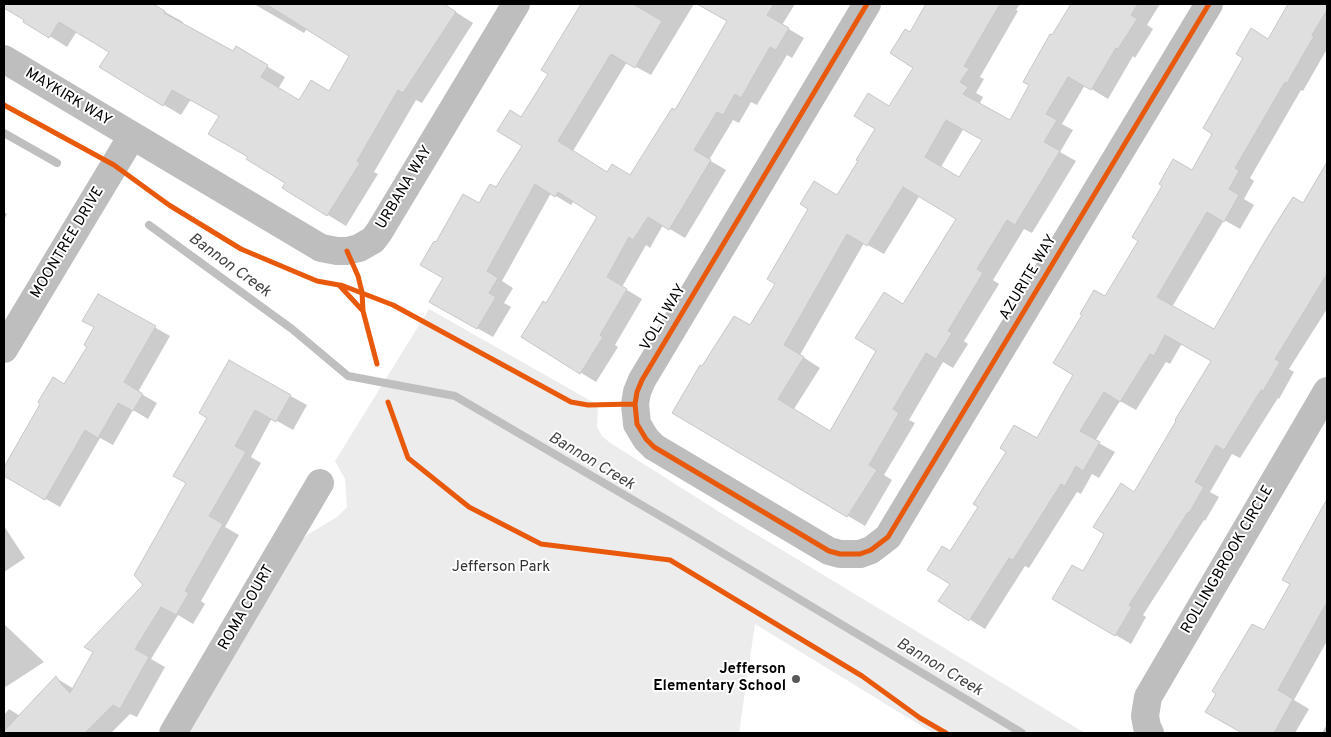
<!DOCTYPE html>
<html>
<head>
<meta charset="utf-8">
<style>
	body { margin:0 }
	#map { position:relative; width:1331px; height:737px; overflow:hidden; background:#fff; font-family:Overpass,sans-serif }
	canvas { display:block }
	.frame { position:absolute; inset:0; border:5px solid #000; pointer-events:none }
</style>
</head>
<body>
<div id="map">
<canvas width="1331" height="737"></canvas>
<div class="frame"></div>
</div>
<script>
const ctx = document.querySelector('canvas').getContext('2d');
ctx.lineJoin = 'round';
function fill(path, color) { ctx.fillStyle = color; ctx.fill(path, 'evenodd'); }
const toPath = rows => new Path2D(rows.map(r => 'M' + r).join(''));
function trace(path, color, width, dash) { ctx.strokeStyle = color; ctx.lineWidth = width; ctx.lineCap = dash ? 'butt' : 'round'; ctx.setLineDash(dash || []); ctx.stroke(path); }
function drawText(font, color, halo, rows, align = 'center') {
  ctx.font = font + ' Overpass,sans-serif'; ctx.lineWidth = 4; ctx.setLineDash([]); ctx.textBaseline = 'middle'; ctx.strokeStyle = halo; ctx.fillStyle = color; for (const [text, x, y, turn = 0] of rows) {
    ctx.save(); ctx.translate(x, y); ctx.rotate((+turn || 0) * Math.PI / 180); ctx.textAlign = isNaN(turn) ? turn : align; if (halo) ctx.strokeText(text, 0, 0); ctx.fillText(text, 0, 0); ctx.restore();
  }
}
const green = toPath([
	[429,309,598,405,597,427,602,436,609,442,729,518,1085,733,933,733,755,624,739,733,187,733,292,552,307,535,337,517,347,507,345,479,335,461]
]);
const shadow = toPath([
	[4,4,151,4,183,22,182,24,233,53,236,48,285,77,278,89,300,102,329,93,351,56,307,28,304,33,254,4,443,4,473,23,422,103,416,100,374,172,378,174,346,226,284,188,287,183,249,157,221,116,191,99,181,115,164,105,111,51,77,31,67,47,4,7],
	[581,4,694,4,651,75,627,62,573,151,608,173,631,177,675,111,728,21,699,4,795,4,782,25,804,38,792,58,787,55,757,105,751,102,739,123,733,120,709,160,726,170,685,238,663,225,650,248,646,245,622,287,642,299,615,345,618,347,596,382,523,337,547,304,599,216,574,201,571,205,551,193,502,281,513,288,504,303,511,307,493,337,431,302,480,205,496,189,523,146,521,118,549,73,582,5],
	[927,4,953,4,956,5,956,4,1020,4,1016,10,1018,11,980,77,984,79,976,93,983,97,979,105,1010,122,1031,85,1052,36,1072,4,1160,4,1147,25,1153,29,1135,58,1133,56,1108,99,1085,85,1062,124,1073,130,1060,152,1076,161,1032,233,1024,229,993,280,999,284,964,341,968,344,953,368,943,362,909,420,915,423,884,475,892,480,865,526,674,413,703,367,750,327,838,196,889,107,915,68,910,33],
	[964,128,983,140,960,179,941,167],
	[920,195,958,218,831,432,794,409,820,368,800,355,864,243,884,254],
	[1290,4,1327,4,1327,49,1303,91,1301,90,1250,178,1254,181,1244,199,1254,205,1240,229,1224,220,1172,307,1215,331,1304,204,1327,167,1327,309,1289,369,1294,372,1279,399,1278,398,1240,458,1232,454,1210,492,1219,497,1205,521,1204,520,1143,615,1146,617,1131,644,1054,599,1083,573,1135,493,1213,361,1182,343,1170,364,1166,362,1136,410,1120,401,1095,441,1115,452,1099,478,1092,474,1081,494,1077,492,1029,568,1025,566,985,629,940,601,951,584,950,552,980,506,1008,451,1038,440,1075,375,1106,298,1192,172],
	[4,212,7,214,4,220],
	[98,295,170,336,138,392,157,403,148,419,133,410,113,445,100,438,60,507,4,475,4,469,41,403,65,385,88,346,96,327],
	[229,362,307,405,293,430,272,418,251,457,261,463,225,527,239,535,201,601,205,604,193,624,178,615,151,659,165,667,137,717,130,714,111,733,4,733,4,715,9,709,20,716,56,678,74,689,144,585,187,483,209,417],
	[1327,504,1327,641,1294,700,1309,709,1295,733,1245,733,1207,711,1264,632,1291,584,1283,580],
	[4,526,25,558,4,572],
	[4,624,44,662,4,688],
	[1327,724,1327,733,1322,733]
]);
const stream = toPath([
	[4,133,57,163],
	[149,225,292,329,348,376,455,396,686,531,1022,733]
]);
const building = toPath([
	[4,4,153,4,165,11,164,13,233,51,236,46,268,65,261,77,299,100,311,80,329,91,349,56,266,4,444,4,456,12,403,93,398,90,357,161,360,163,327,216,282,188,285,183,246,159,248,157,208,134,219,116,172,90,163,106,99,67,109,52,59,22,49,38,23,22,24,20,4,8,4,4],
	[581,4,633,4,662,21,635,68,611,54,558,141,607,172,612,164,630,175,672,108,675,110,727,21,697,4,774,4,767,15,789,28,776,50,770,47,741,98,735,94,723,115,717,112,694,150,711,160,669,230,648,217,633,240,629,237,607,277,627,289,600,335,603,337,580,374,521,337,543,301,546,303,597,217,558,192,555,197,535,184,487,271,498,278,489,293,496,297,477,329,429,302,443,278,420,265,434,241,436,242,463,194,479,203,490,184,496,187,522,146,497,131,510,110,521,117,548,74,541,70,581,4],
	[926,4,1000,4,964,66,969,69,960,82,968,87,963,94,1010,120,1029,85,1023,82,1050,34,1052,35,1071,4,1138,4,1131,15,1137,19,1118,49,1116,48,1091,90,1068,77,1046,114,1057,120,1044,142,1060,151,1015,225,1007,220,977,269,983,273,948,331,952,333,936,359,926,353,893,409,899,413,869,465,877,470,847,517,672,413,700,365,702,366,734,316,750,325,775,284,767,279,808,209,800,204,814,181,837,195,858,161,856,160,875,129,854,116,868,93,889,106,913,68,890,53,905,29,910,32,926,4],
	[946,120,982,140,959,177,925,157,946,120],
	[903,187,956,219,903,304,884,292,855,338,876,351,830,431,778,399,804,357,784,345,847,234,867,246,903,187],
	[1288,4,1327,4,1327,10,1312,35,1314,36,1287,83,1285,82,1235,168,1239,171,1229,189,1239,195,1224,222,1207,212,1157,297,1214,329,1267,238,1293,197,1303,203,1327,162,1327,274,1275,359,1280,362,1263,391,1261,390,1224,450,1216,445,1195,482,1204,487,1189,513,1188,512,1129,605,1132,607,1115,636,1052,599,1072,565,1083,571,1104,534,1093,527,1121,483,1134,492,1176,421,1175,420,1211,361,1165,335,1154,356,1150,354,1120,402,1104,392,1080,431,1100,442,1083,471,1076,466,1065,486,1061,484,1013,560,1009,558,969,621,938,601,950,584,927,570,942,546,950,551,978,507,973,504,1006,452,1000,448,1014,425,1037,438,1073,375,1053,363,1082,315,1080,314,1094,290,1105,296,1138,241,1132,237,1162,186,1159,184,1173,159,1192,170,1212,134,1203,128,1243,58,1236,54,1251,28,1268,39,1288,4],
	[98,294,156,326,124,382,143,394,133,411,118,403,98,438,85,430,45,500,4,476,4,467,40,404,38,402,53,377,64,384,87,347,84,345,94,327,82,321,98,294],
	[229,360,291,395,276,422,255,410,235,446,246,452,209,516,223,524,185,591,189,593,176,615,161,607,135,649,149,657,120,709,113,705,85,733,4,733,4,731,56,676,62,685,70,693,93,652,84,647,143,585,134,575,186,483,173,476,207,418,199,413,229,360],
	[1327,499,1327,602,1278,690,1293,699,1274,733,1242,733,1205,712,1216,694,1212,691,1252,624,1264,630,1290,584,1282,580,1327,499]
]);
const street = toPath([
	[867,4,642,380,637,392,635,404,637,424,646,439,654,447,829,551,840,554,860,554,871,550,888,537,1209,4],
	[4,59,321,248,337,251,347,251,359,248,373,240,379,232,516,4],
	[4,349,132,136],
	[173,733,320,483],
	[1150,733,1147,727,1145,716,1148,697,1327,391]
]);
const cycleway = toPath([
	[867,4,642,380,637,392,635,404,637,424,646,439,654,447,829,551,840,554,860,554,871,550,888,537,1209,4],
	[4,105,114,165,169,205,241,249,317,281,339,285,363,311],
	[347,251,358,276,362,292,363,311,377,364],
	[341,285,393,305,571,402,588,405,635,404],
	[388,402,408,458,469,507,541,544,670,560,862,676,920,718,946,733]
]);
const markers = [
	[796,679,5,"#595959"]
];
const streetNames = [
	["MAYKIRK WAY",68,98,31],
	["URBANA WAY",405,188,-59],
	["MOONTREE DRIVE",68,243,-59],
	["AZURITE WAY",1029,278,-59],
	["VOLTI WAY",664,318,-59],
	["ROLLINGBROOK CIRCLE",1228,560,-60],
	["ROMA COURT",247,608,-60]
];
const parkNames = [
	["Jefferson Park",501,568]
];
const poiNames = [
	["Jefferson",786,670],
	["Elementary School",786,687]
];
const waterNames = [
	["Bannon Creek",229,266,36],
	["Bannon Creek",591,462,31],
	["Bannon Creek",939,668,31]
];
fill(green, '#ececec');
fill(shadow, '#0003');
trace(stream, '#bfbfbf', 8);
fill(building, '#dfdfdf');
trace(building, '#c7c7c7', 1);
trace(street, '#bebebe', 28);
trace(cycleway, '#e8590c', 5);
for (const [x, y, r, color] of markers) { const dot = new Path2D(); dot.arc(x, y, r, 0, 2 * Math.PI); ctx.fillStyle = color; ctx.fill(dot); trace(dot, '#fff', 2); }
drawText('15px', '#000', '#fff', streetNames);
drawText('15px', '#333', '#fff', parkNames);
drawText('bold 15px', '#000', '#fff', poiNames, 'right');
drawText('italic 16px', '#444', '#fff', waterNames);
</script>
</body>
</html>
